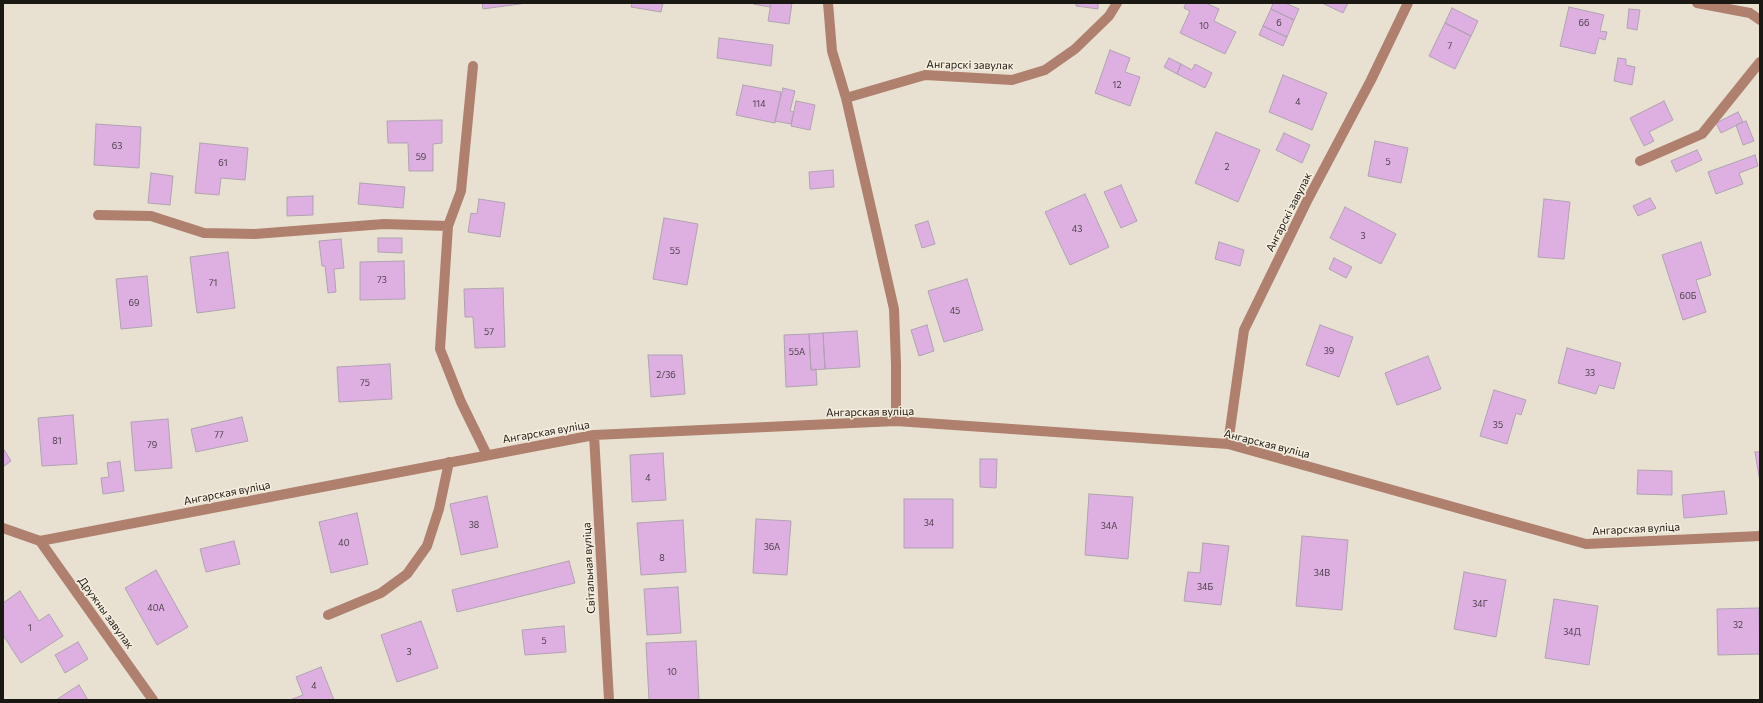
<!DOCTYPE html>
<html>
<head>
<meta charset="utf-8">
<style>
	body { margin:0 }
	#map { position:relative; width:1763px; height:703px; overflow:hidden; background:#e8e1d2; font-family:Commissioner,sans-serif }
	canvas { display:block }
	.frame { position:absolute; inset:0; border:4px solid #1a1812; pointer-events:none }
</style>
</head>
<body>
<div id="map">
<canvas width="1763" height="703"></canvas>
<div class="frame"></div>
</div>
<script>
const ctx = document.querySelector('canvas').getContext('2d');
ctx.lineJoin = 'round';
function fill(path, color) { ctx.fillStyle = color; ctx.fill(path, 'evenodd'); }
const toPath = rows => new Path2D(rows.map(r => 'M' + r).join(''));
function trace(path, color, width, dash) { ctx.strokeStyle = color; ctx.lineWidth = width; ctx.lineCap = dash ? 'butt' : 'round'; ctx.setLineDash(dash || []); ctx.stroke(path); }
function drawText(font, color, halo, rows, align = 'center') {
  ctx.font = font + ' Commissioner,sans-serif'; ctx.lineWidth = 3; ctx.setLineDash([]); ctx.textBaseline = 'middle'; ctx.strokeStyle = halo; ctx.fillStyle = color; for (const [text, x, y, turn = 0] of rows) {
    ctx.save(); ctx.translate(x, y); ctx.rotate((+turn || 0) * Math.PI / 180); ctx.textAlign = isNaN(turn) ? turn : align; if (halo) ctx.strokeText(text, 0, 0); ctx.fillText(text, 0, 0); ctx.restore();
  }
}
const building = toPath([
	[482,3,527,3,483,9,482,3],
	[632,3,663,3,661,12,631,7,632,3],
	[753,3,771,3,770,7,753,4,753,3],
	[771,3,792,3,789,24,768,21,771,3],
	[1076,3,1098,3,1098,9,1076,6,1076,3],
	[1186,3,1206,3,1219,9,1214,21,1236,32,1225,54,1180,33,1190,11,1184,8,1186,3],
	[1273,3,1285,3,1299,9,1294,20,1271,9,1273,3],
	[1322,3,1348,3,1343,13,1322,3],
	[1569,7,1604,15,1600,31,1607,32,1605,40,1599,38,1595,54,1560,46,1569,7],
	[1452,8,1478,21,1471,36,1445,23,1452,8],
	[1271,9,1294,20,1287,37,1263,26,1271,9],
	[1629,9,1640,10,1637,30,1627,28,1629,9],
	[1445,23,1471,36,1455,69,1429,56,1445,23],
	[1263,26,1287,37,1283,46,1259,35,1263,26],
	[719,38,773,45,771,66,717,58,719,38],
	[1110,50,1130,58,1125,72,1140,77,1130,106,1095,93,1110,50],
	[1169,58,1181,64,1177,74,1164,67,1169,58],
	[1618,58,1626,59,1626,65,1635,67,1632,85,1614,81,1618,58],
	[1181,64,1192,70,1195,64,1212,73,1205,88,1177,74,1181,64],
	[1283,75,1327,93,1312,130,1269,112,1283,75],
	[743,85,781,92,775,123,736,115,743,85],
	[783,88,795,91,790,111,794,112,791,124,775,121,783,88],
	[796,101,815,105,810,130,791,126,796,101],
	[1664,101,1673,120,1649,132,1654,141,1644,146,1630,118,1664,101],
	[1738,112,1743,122,1721,133,1716,123,1738,112],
	[442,120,442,143,433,144,433,171,409,171,408,143,388,143,387,121,442,120],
	[1746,121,1754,141,1743,145,1736,125,1746,121],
	[96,124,141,127,139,168,94,165,96,124],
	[1216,132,1260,150,1238,202,1195,183,1216,132],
	[1284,133,1310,145,1302,163,1276,150,1284,133],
	[1375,141,1408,148,1401,183,1368,176,1375,141],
	[200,143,248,148,245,180,221,178,219,195,195,193,200,143],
	[1697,150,1702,160,1676,172,1671,161,1697,150],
	[1755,155,1758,166,1739,173,1743,184,1716,194,1708,172,1755,155],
	[833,170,834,187,810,189,809,172,833,170],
	[151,173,173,176,170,205,148,203,151,173],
	[360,183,405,187,403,208,358,204,360,183],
	[1121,185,1137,221,1121,228,1104,192,1121,185],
	[1085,194,1109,247,1070,265,1045,212,1085,194],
	[313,196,313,215,287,216,287,197,313,196],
	[1650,198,1656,208,1638,216,1633,206,1650,198],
	[479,199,505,203,500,237,468,232,471,213,477,214,479,199],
	[1544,199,1570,202,1564,259,1538,257,1544,199],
	[1345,207,1396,234,1381,264,1330,238,1345,207],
	[664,218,698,224,687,285,653,279,664,218],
	[928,221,935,244,922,248,915,225,928,221],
	[378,238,402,238,402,253,378,252,378,238],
	[341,239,344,268,334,269,336,292,328,293,325,266,322,266,319,241,341,239],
	[1219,242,1244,250,1240,266,1215,259,1219,242],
	[1701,242,1711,275,1696,280,1706,312,1683,320,1662,255,1701,242],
	[228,252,235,308,197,313,190,257,228,252],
	[1334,258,1352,267,1346,278,1329,269,1334,258],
	[404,261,405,299,360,300,360,262,404,261],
	[147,276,152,326,121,329,116,279,147,276],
	[967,279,983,330,944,342,928,291,967,279],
	[503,288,505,347,475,348,473,317,465,317,464,289,503,288],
	[927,325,934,351,919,356,911,330,927,325],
	[1320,325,1353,337,1339,377,1306,365,1320,325],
	[857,331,860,367,825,369,823,333,857,331],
	[823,333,825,369,811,370,809,334,823,333],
	[809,334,811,370,816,369,817,385,786,387,784,335,809,334],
	[1567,348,1621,363,1614,389,1599,385,1596,394,1558,383,1567,348],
	[648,355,682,355,685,394,651,397,648,355],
	[1428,356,1441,389,1397,405,1385,373,1428,356],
	[390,364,392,399,339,402,337,367,390,364],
	[1494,390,1526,400,1521,415,1516,413,1507,444,1480,436,1494,390],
	[73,415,77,464,42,466,38,418,73,415],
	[242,417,248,441,196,452,191,429,242,417],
	[168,419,172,468,135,471,131,422,168,419],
	[3,448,11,461,3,467,3,448],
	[1755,452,1760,452,1760,482,1755,452],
	[663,453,666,500,632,502,630,455,663,453],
	[980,459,997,459,996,488,980,487,980,459],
	[120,461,124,491,103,494,101,478,109,477,107,463,120,461],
	[1638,470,1672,471,1672,495,1637,494,1638,470],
	[1724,491,1727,514,1684,518,1682,495,1724,491],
	[1089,494,1133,497,1128,559,1085,555,1089,494],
	[487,496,498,547,461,555,450,504,487,496],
	[904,499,953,499,953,548,904,548,904,499],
	[357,513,368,564,331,573,319,522,357,513],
	[756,519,791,521,787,575,753,573,756,519],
	[683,520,686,572,641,575,637,523,683,520],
	[1302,536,1348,540,1342,610,1296,606,1302,536],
	[234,541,240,564,206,572,200,549,234,541],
	[1203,543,1229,546,1221,605,1184,601,1188,572,1200,573,1203,543],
	[569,561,575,583,457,612,452,590,569,561],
	[156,570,188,627,157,645,125,588,156,570],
	[1464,572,1506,580,1496,637,1454,629,1464,572],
	[678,587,681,633,647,635,644,589,678,587],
	[20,591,39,621,49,614,63,636,21,663,3,635,3,603,20,591],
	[1554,599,1598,606,1589,665,1545,658,1554,599],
	[1759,608,1760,654,1718,655,1717,609,1759,608],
	[421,621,438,668,397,682,381,635,421,621],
	[564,626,566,652,525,655,522,630,564,626],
	[696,641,699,700,649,700,646,643,696,641],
	[78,642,88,659,65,673,55,655,78,642],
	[321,667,334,700,290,700,303,695,296,677,321,667],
	[79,685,88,700,56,700,79,685]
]);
const minor = toPath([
	[828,3,832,51,846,98,894,309,896,364,896,421],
	[1697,3,1750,13,1760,20],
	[846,98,925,75,1012,80,1045,70,1075,49,1109,16,1117,3],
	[1640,161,1702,134,1760,62],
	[98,215,151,216,204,233,255,234,384,224,448,226,440,349,461,402,487,455],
	[448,226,461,191,473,66],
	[594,435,609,700],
	[1228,444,1244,330,1307,201,1371,80,1408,3],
	[3,528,40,541,594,435,896,421,1228,444,1586,544,1760,536],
	[40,541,153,700],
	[328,615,381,593,407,574,427,546,439,509,449,462]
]);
const numberNames = [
	["6",1279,23],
	["66",1584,23],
	["10",1204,26],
	["7",1450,46],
	["12",1117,85],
	["4",1298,102],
	["114",759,104],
	["63",117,146],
	["59",421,157],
	["5",1388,162],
	["61",223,163],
	["2",1227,167],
	["43",1077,229],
	["3",1363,236],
	["55",675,251],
	["73",382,280],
	["71",213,283],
	["60Б",1688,296],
	["69",134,303],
	["45",955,311],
	["57",489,332],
	["39",1329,351],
	["55А",797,352],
	["33",1590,373],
	["2/36",666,375],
	["75",365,383],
	["35",1498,425],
	["77",219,435],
	["81",57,441],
	["79",152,445],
	["4",648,478],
	["34",929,523],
	["38",474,525],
	["34А",1109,526],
	["40",344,543],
	["36А",772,547],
	["8",662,558],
	["34В",1322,573],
	["34Б",1205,587],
	["34Г",1480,604],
	["40А",156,608],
	["32",1738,625],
	["1",30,628],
	["34Д",1572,632],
	["5",544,641],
	["3",409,652],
	["10",672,672],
	["4",314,686]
];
const streetNames = [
	["Ангарскі завулак",970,65,1],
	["Ангарскі завулак",1289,212,-63],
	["Ангарская вуліца",870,412,-1],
	["Ангарская вуліца",546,432,-10],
	["Ангарская вуліца",1267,444,14],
	["Ангарская вуліца",227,493,-11],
	["Ангарская вуліца",1636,529,-3],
	["Світальная вуліца",589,568,-93],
	["Дружны завулак",106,613,54]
];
fill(building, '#deb0e2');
trace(building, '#afa3b0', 1);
trace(minor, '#af806d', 10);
drawText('9px', '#4b3e46', null, numberNames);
drawText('11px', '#1a1812', '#f6eedf', streetNames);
</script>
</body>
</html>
